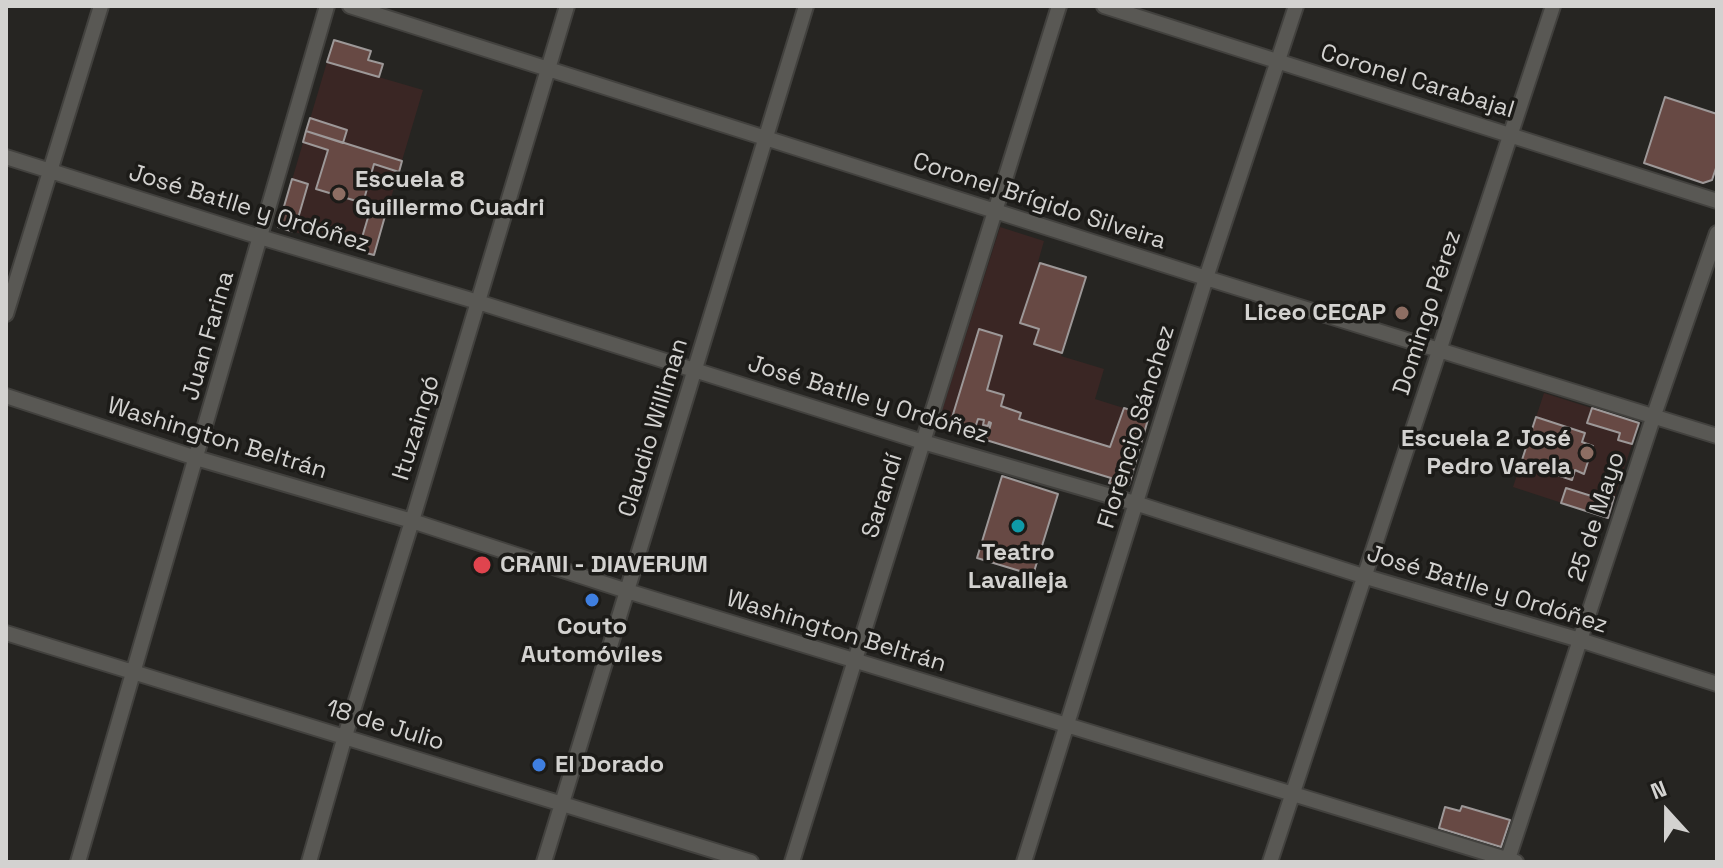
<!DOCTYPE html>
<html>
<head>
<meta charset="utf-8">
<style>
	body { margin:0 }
	#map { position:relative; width:1723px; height:868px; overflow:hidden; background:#262522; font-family:"Space Grotesk",sans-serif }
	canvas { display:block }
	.frame { position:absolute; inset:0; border:8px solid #d3d2d0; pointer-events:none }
	.north { position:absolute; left:1627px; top:772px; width:80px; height:80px; -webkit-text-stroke:6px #1c1b18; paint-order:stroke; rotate:339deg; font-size:22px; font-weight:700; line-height:32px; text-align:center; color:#d3d2d0 }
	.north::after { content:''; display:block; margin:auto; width:28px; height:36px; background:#d3d2d0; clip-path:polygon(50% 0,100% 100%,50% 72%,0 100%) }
</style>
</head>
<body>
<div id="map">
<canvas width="1723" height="868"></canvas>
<div class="frame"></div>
<div class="north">N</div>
</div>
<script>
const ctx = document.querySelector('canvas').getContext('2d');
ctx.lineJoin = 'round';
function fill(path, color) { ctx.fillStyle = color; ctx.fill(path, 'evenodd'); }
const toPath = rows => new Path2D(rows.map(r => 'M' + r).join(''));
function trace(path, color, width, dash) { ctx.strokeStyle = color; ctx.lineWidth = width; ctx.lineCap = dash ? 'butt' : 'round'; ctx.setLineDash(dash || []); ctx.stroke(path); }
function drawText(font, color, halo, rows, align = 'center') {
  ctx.font = font + ' "Space Grotesk",sans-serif'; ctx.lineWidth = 7; ctx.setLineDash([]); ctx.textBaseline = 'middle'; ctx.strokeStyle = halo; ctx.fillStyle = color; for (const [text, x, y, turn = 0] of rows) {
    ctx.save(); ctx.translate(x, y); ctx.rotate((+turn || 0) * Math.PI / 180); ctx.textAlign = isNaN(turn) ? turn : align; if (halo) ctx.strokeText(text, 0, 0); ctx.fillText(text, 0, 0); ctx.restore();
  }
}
const education = toPath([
	[327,62,423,90,374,255,278,227],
	[1000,227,1044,241,1038,262,1086,277,1061,356,1104,369,1095,399,1149,416,1129,485,1124,488,1109,483,1110,478,946,428,940,417],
	[1544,393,1639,423,1608,518,1513,487]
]);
const building = toPath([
	[334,40,371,51,368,60,383,64,379,77,327,62,334,40],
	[1665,97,1717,114,1717,165,1712,180,1703,183,1644,163,1665,97],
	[310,118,347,130,343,143,306,131,310,118],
	[306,131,402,161,399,172,374,164,363,203,316,189,328,150,303,142,306,131],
	[292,179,308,184,294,232,278,227,292,179],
	[372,204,387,209,374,255,358,251,372,204],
	[1040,263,1086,277,1062,353,1034,344,1039,329,1020,323,1040,263],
	[979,329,1002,336,987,390,1004,395,1001,406,1021,413,1019,419,1110,447,1124,408,1149,416,1129,485,1124,488,1109,483,1111,478,986,440,991,423,989,422,988,426,983,425,984,420,978,419,975,428,951,421,979,329],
	[1592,408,1639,423,1632,444,1618,440,1620,433,1587,423,1592,408],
	[1536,417,1585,433,1582,442,1593,446,1584,474,1575,470,1572,480,1521,463,1536,417],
	[1002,476,1058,494,1033,575,977,558,1002,476],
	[1566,488,1601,499,1603,493,1614,497,1608,518,1561,503,1566,488],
	[1462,806,1510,820,1501,847,1439,828,1445,807,1460,811,1462,806]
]);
const minor = toPath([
	[350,6,1206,278,1717,436],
	[1104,6,1717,201],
	[6,157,260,237,478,302,923,442,1135,503,1363,576,1580,640,1717,684],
	[6,314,101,6],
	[6,396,196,458,412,521,627,591,1516,862],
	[6,633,751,862],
	[78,862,327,6],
	[309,862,345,736,412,521,567,6],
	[544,862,806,6],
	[792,862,1059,6],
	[1024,862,1206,278,1296,6],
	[1270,862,1553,6],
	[1507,862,1654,415,1717,233]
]);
const markers = [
	[339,194,8,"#8d6e63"],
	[1402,313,8,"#8d6e63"],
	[1587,453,8,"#8d6e63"],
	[1018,526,8,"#0f9aa8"],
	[482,565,10,"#e0444e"],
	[592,600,8,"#3f7fe0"],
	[539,765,8,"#3f7fe0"]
];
const streetNames = [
	["Coronel Carabajal",1417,82,17],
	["Coronel Brígido Silveira",1039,202,18],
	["José Batlle y Ordóñez",249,209,17],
	["Domingo Pérez",1428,313,-72],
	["Juan Farina",209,336,-74],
	["José Batlle y Ordóñez",868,400,17],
	["Florencio Sánchez",1137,427,-73],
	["Ituzaingó",417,428,-73],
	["Claudio Williman",654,428,-73],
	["Washington Beltrán",217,439,17],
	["Sarandí",883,496,-73],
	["25 de Mayo",1597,517,-72],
	["José Batlle y Ordóñez",1487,590,17],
	["Washington Beltrán",836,632,17],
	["18 de Julio",385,726,17]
];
const poiNames = [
	["Escuela 8",355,180],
	["Guillermo Cuadri",355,208],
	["Liceo CECAP",1386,313,"right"],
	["Escuela 2 José",1571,439,"right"],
	["Pedro Varela",1571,467,"right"],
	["Teatro",1018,553,"center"],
	["Lavalleja",1018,581,"center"],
	["CRANI - DIAVERUM",500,565],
	["Couto",592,627,"center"],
	["Automóviles",592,655,"center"],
	["El Dorado",555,765]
];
fill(education, '#3a2624');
fill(building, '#674944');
trace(building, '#9d9898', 2);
trace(minor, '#42413e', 18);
trace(minor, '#595854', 14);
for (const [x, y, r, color] of markers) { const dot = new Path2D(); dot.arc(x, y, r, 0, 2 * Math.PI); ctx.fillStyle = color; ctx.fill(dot); trace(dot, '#1c1b18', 3); }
drawText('24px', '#d3d2d0', '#1c1b18', streetNames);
drawText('bold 24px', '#d3d2d0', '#1c1b18', poiNames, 'left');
</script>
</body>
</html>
